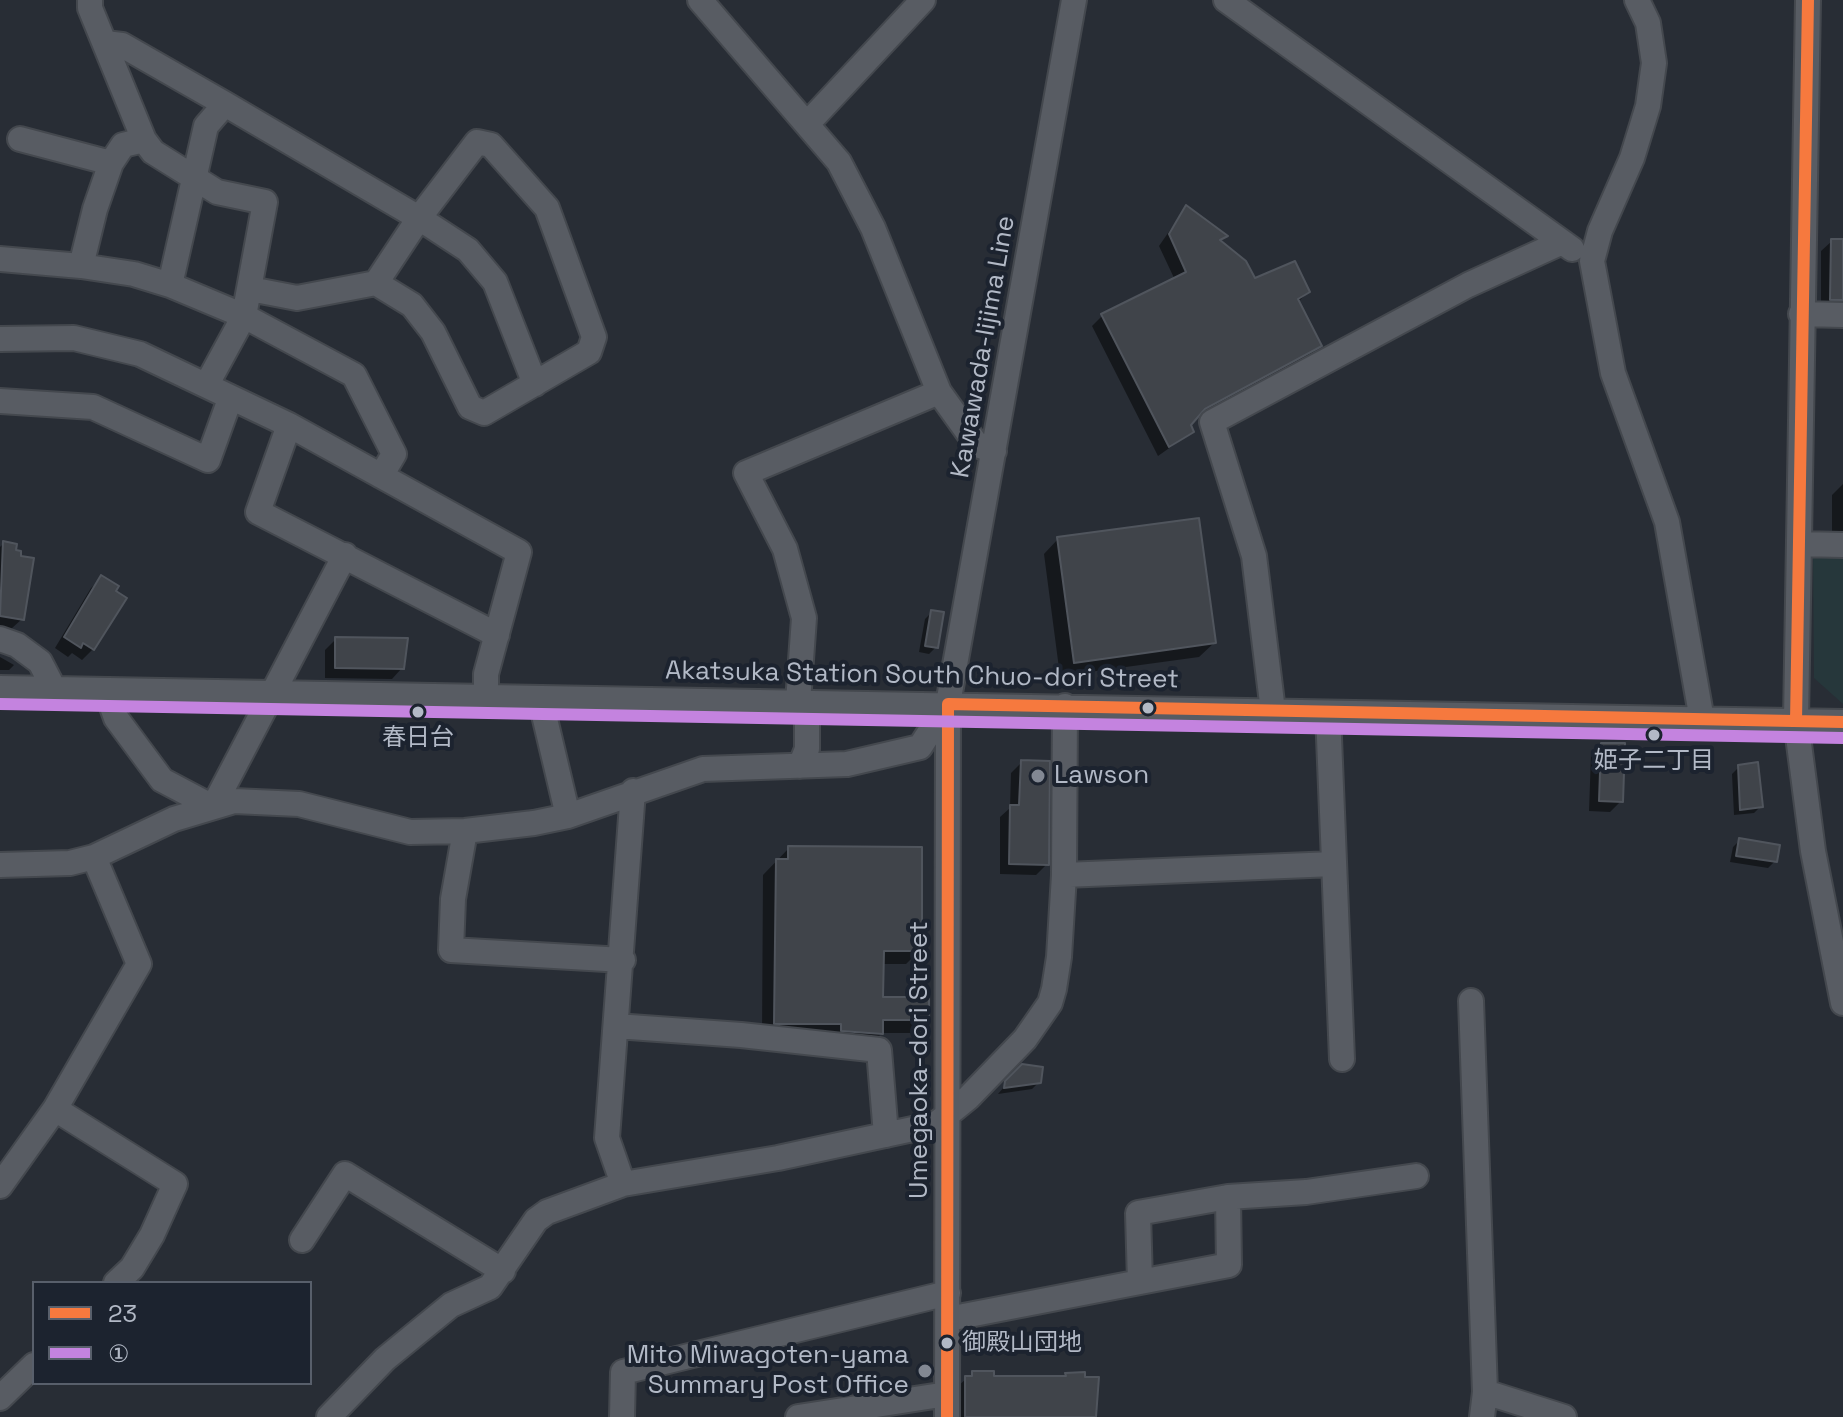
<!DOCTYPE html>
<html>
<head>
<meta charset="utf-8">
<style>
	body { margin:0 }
	#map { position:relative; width:1843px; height:1417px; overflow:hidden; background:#282d35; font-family:"Space Grotesk",sans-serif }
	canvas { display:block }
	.legend { position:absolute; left:32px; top:1281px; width:280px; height:104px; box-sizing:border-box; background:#1c232f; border:2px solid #585f6b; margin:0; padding:10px 14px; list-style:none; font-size:24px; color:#b2b9c6 }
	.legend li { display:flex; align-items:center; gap:16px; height:40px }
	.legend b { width:40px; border:2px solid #585f6b }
</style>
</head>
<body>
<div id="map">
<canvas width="1843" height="1417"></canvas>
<ul class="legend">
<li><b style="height:10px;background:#f6793e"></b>23</li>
<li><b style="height:10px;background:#c483df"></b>①</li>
</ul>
</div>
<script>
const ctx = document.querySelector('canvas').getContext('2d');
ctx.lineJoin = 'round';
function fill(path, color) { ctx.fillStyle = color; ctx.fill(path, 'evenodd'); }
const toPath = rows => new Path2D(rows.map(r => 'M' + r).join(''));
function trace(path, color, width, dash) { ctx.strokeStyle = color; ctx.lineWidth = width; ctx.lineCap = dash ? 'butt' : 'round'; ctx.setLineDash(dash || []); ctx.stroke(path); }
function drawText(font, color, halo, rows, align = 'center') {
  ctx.font = font + ' "Space Grotesk","Noto Sans JP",sans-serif'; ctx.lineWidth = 8; ctx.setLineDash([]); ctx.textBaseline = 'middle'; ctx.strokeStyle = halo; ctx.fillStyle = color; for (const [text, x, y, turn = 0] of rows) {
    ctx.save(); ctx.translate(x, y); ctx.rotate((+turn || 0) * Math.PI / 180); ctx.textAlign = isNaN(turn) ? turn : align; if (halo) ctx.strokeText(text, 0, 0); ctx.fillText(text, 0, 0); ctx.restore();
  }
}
const green = toPath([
	[1813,556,1843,556,1843,704,1814,678]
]);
const shadow = toPath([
	[1186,207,1225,236,1219,242,1254,281,1308,292,1297,303,1319,346,1309,357,1195,418,1188,425,1192,432,1158,456,1092,326,1102,316,1175,280,1159,246],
	[1832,241,1843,241,1843,310,1821,309,1821,251],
	[1843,484,1843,536,1832,536,1832,495],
	[1058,539,1214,643,1199,657,1060,676,1044,554],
	[4,543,22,619,11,629,0,630,0,547],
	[102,578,93,649,82,660,72,653,68,657,55,648,91,588],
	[932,612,936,647,929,654,919,652,925,619],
	[336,639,402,668,392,679,325,678,325,650],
	[0,657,14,665,9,670,0,670],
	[1601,745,1621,801,1610,812,1589,811,1591,755],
	[1022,762,1047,864,1036,875,1000,874,1000,817,1010,808,1011,773],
	[1739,767,1761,806,1754,813,1734,815,1732,774],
	[1740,840,1775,861,1768,868,1730,862,1733,847],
	[789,848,920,950,906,964,882,964,881,999,927,1019,914,1033,882,1033,868,1047,762,1036,763,875],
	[1022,1066,1039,1082,1032,1089,998,1094],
	[973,1373,992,1378,1063,1378,1066,1375,1095,1417,951,1417,951,1392]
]);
const building = toPath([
	[1186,205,1228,236,1220,240,1246,261,1255,278,1295,261,1310,292,1298,299,1322,346,1205,409,1191,425,1194,432,1169,447,1101,314,1186,272,1169,234,1186,205],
	[1831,239,1843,239,1843,300,1830,300,1831,239],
	[1199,518,1216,643,1074,663,1057,537,1199,518],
	[3,541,17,544,16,550,21,551,21,556,34,558,24,620,0,616,3,541],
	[101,575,119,586,116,591,127,598,94,650,83,643,81,648,64,637,101,575],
	[931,610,944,612,938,648,925,646,931,610],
	[335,637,408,638,404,669,335,668,335,637],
	[1601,743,1625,743,1623,802,1599,801,1601,743],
	[1021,760,1050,761,1049,865,1009,864,1010,805,1019,805,1021,760],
	[1758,762,1763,807,1740,810,1738,765,1758,762],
	[1739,838,1780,845,1777,862,1736,856,1739,838],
	[788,846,922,847,922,951,884,951,883,997,929,997,929,1020,883,1020,883,1034,841,1031,841,1024,774,1024,776,859,788,859,788,846],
	[1022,1064,1043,1067,1041,1083,1004,1088,1005,1081,1022,1064],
	[972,1371,994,1371,994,1376,1066,1376,1065,1373,1085,1372,1085,1377,1099,1377,1096,1417,965,1417,965,1376,972,1376,972,1371]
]);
const minor = toPath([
	[90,0,90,8,144,140,153,152,217,192,265,202,244,316,207,384],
	[700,0,839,162,873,228,939,392,977,445,994,451],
	[1226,0,1572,249],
	[1637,0,1648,23,1654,63,1648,106,1632,158,1600,231,1592,261,1613,373,1667,522,1702,720],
	[1808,0,1796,721,1813,851,1843,1003],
	[105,43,122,45,225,104,419,218,468,250,495,282,535,384],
	[808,123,923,0],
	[20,139,111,163],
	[0,259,81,266,134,274,170,285,244,316,354,375,394,454,381,476],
	[81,266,95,209,111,163,123,145,144,140],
	[170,285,206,126,225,104],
	[250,289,297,298,376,283,419,218,477,142,491,145,547,208,594,337,589,352,484,413,470,407,433,332,412,305,376,283],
	[1801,314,1843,315],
	[0,339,74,338,140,354,289,425,519,552,486,674,486,697],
	[0,401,93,407,208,460,230,399],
	[289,425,258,512,497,635],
	[1799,544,1843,545],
	[0,639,17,645,40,662,54,689],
	[0,688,1843,722],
	[106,690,116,718,162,780,213,807,345,555],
	[540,698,568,816],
	[798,702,804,618,785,549,746,473,939,392],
	[1273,711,1254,556,1212,422,1468,285,1560,243],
	[1328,713,1342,1059],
	[800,766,807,749,807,702],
	[465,831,453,899,451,950,623,960],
	[94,857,139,964,55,1109,175,1184,152,1235,132,1268,116,1283],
	[0,865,70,863,94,857,174,819,234,801,299,804,410,832,465,831,534,823,568,816,703,769,847,764,920,747,948,704],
	[1064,875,1334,864],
	[1471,1001,1485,1392,1482,1417],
	[616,1026,741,1035,879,1050,886,1135],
	[623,1184,607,1138,633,791],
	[0,1186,55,1109],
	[1228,1197,1306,1192,1416,1176],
	[302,1240,345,1174,503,1271],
	[948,1319,1140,1282,1229,1265,1228,1197,1138,1213,1140,1282],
	[1485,1392,1564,1417],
	[0,1398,34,1365],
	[329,1417,385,1359,451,1305,490,1287,536,1220,547,1212,623,1184,778,1158,936,1124,968,1098,1025,1039,1050,1003,1054,989,1059,957,1064,875,1065,706],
	[622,1417,623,1372,948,1293],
	[798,1417,947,1394],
	[947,1417,948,704,1074,0]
]);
const bus1 = toPath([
	[948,704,1843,722],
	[1796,721,1808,0],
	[947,1417,948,704]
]);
const bus2 = toPath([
	[0,704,1843,738]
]);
const markers = [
	[1148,708,7,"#b2b9c6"],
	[418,712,7,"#b2b9c6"],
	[1654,735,7,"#b2b9c6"],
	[1038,776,8,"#828893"],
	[947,1343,7,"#b2b9c6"],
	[925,1371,8,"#828893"]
];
const busNames = [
	["春日台",418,738],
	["姫子二丁目",1654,761],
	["御殿山団地",962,1343,"left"]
];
const streetNames = [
	["Kawawada-Iijima Line",984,347,-80],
	["Akatsuka Station South Chuo-dori Street",922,676,1],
	["Umegaoka-dori Street",920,1060,-90]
];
const poiNames = [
	["Lawson",1054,776],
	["Mito Miwagoten-yama",909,1356,"right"],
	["Summary Post Office",909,1386,"right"]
];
fill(green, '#26373b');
fill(shadow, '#0007');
fill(building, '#40444a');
trace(building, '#50555d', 2);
trace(minor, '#44484e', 28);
trace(minor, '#585c63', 24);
trace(bus1, '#f6793e', 12);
trace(bus2, '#c483df', 12);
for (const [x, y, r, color] of markers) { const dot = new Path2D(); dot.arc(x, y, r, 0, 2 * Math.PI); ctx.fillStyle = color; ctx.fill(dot); trace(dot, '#1c232f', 3); }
drawText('24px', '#b2b9c6', '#1c232f', busNames);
drawText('26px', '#b2b9c6', '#1c232f', streetNames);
drawText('26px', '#b2b9c6', '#1c232f', poiNames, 'left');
</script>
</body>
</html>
